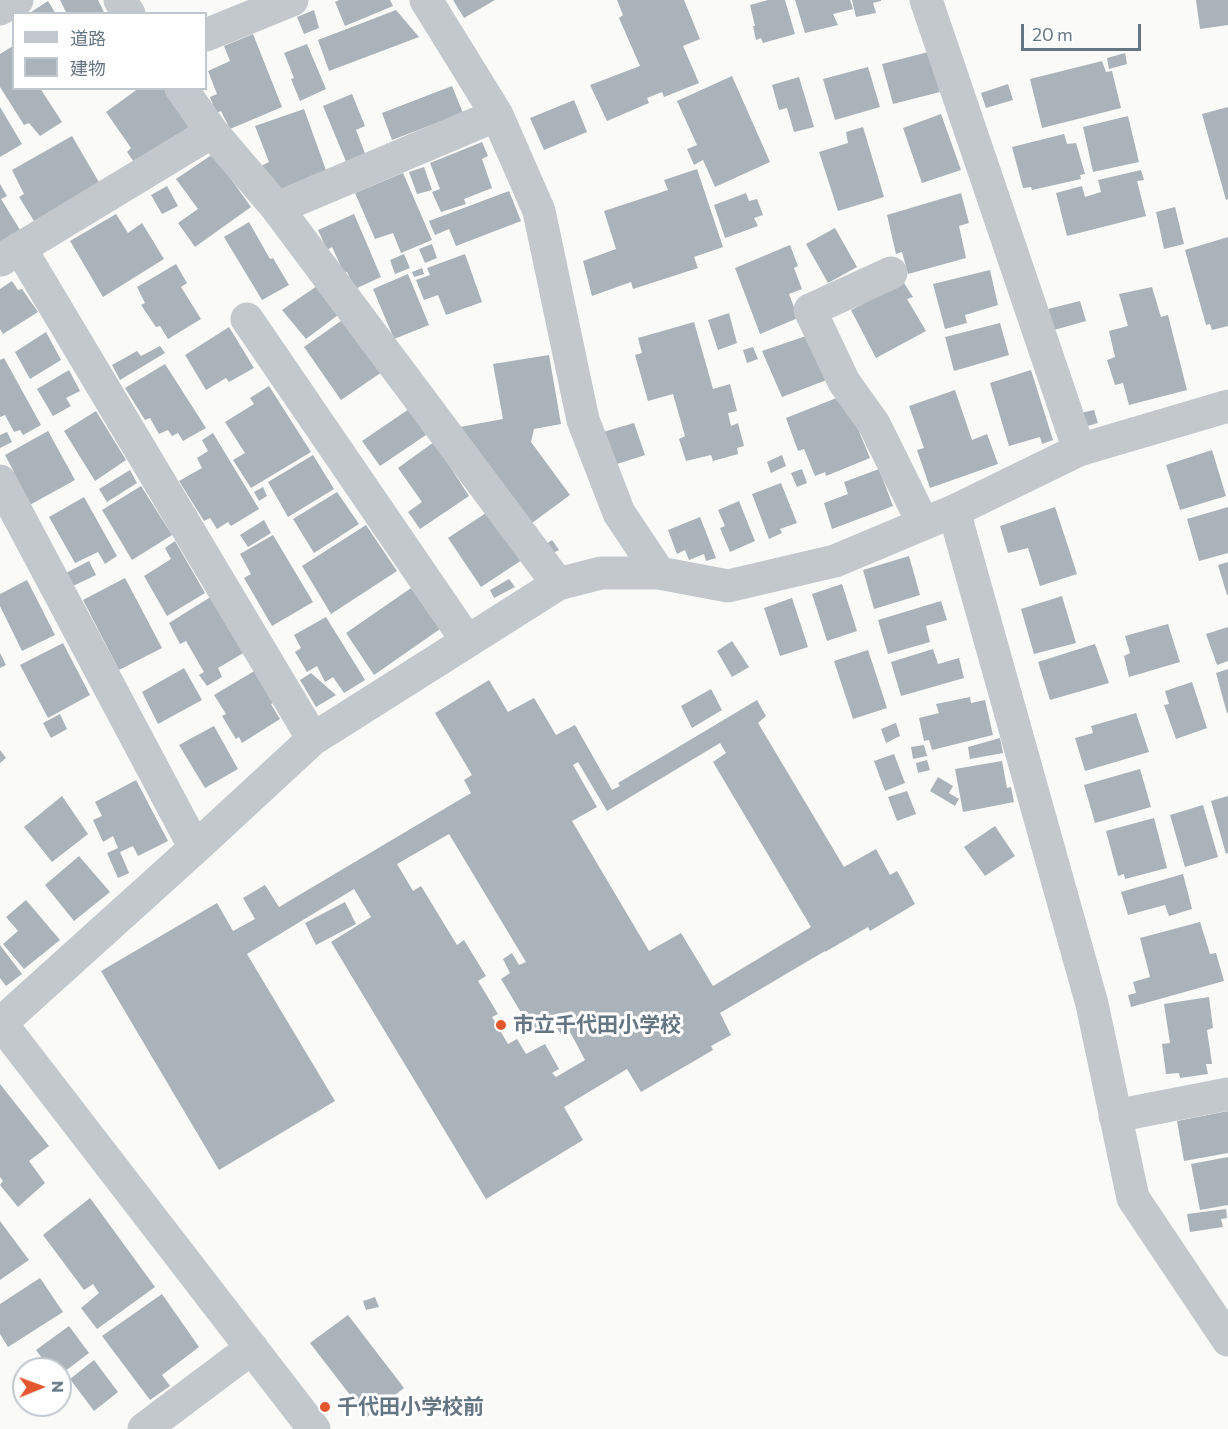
<!DOCTYPE html>
<html>
<head>
<meta charset="utf-8">
<style>
	body { margin:0 }
	#map { position:relative; width:1228px; height:1429px; overflow:hidden; background:#fafaf8; font-family:Commissioner,"Noto Sans JP",sans-serif }
	canvas { display:block }
	.legend { position:absolute; left:12px; top:12px; width:195px; height:78px; box-sizing:border-box; background:#fff; border:2px solid #c1c8cd; margin:0; padding:8px 10px; list-style:none; font-size:18px; color:#657683 }
	.legend li { display:flex; align-items:center; gap:12px; height:30px }
	.legend b { width:30px; border:2px solid #c1c8cd }
	.north { position:absolute; left:12px; top:1357px; width:60px; height:60px; box-sizing:border-box; background:#fff; border:2px solid #c1c8cd; border-radius:50%; rotate:89deg; font-size:16px; font-weight:700; line-height:24px; text-align:center; color:#657683 }
	.north::after { content:''; display:block; margin:auto; width:21px; height:27px; background:#e4572e; clip-path:polygon(50% 0,100% 100%,50% 72%,0 100%) }
	.scale { position:absolute; left:1021px; top:24px; width:120px; height:27px; box-sizing:border-box; border:3px solid #657683; border-top:0; padding-left:8px; font-size:18px; line-height:21px; white-space:nowrap; color:#657683; -webkit-text-stroke:4px #fff; paint-order:stroke }
</style>
</head>
<body>
<div id="map">
<canvas width="1228" height="1429"></canvas>
<ul class="legend">
<li><b style="height:8px;background:#c3c8cc"></b>道路</li>
<li><b style="height:16px;background:#aab3b9"></b>建物</li>
</ul>
<div class="north">N</div>
<div class="scale">20 m</div>
</div>
<script>
const ctx = document.querySelector('canvas').getContext('2d');
ctx.lineJoin = 'round';
function fill(path, color) { ctx.fillStyle = color; ctx.fill(path, 'evenodd'); }
const toPath = rows => new Path2D(rows.map(r => 'M' + r).join(''));
function trace(path, color, width, dash) { ctx.strokeStyle = color; ctx.lineWidth = width; ctx.lineCap = dash ? 'butt' : 'round'; ctx.setLineDash(dash || []); ctx.stroke(path); }
function drawText(font, color, halo, rows, align = 'center') {
  ctx.font = font + ' Commissioner,"Noto Sans JP",sans-serif'; ctx.lineWidth = 6; ctx.setLineDash([]); ctx.textBaseline = 'middle'; ctx.strokeStyle = halo; ctx.fillStyle = color; for (const [text, x, y, turn = 0] of rows) {
    ctx.save(); ctx.translate(x, y); ctx.rotate((+turn || 0) * Math.PI / 180); ctx.textAlign = isNaN(turn) ? turn : align; if (halo) ctx.strokeText(text, 0, 0); ctx.fillText(text, 0, 0); ctx.restore();
  }
}
const building = toPath([
	[60,0,98,0,105,14,67,14],
	[339,0,390,0,393,6,345,26,335,2],
	[453,0,495,0,464,18],
	[617,0,684,0,700,39,683,46,699,83,664,97,662,92,647,98,649,103,607,121,590,85,640,66,619,18,623,15],
	[768,0,785,0,795,34,763,43,761,38,756,40,753,26,755,26,750,5],
	[795,0,850,0,853,9,833,14,838,25,805,33],
	[852,0,881,0,881,1,873,3,876,13,856,17],
	[1196,0,1228,0,1228,25,1200,29],
	[48,1,56,14,28,14],
	[314,10,319,28,304,34,297,17],
	[396,10,419,37,329,71,318,40],
	[253,34,282,107,230,129,221,111,216,113,210,97,217,94,208,71,230,61,224,46],
	[307,44,326,89,300,101,291,79,294,78,284,53],
	[13,46,14,88,40,88,62,122,40,136,29,123,24,125,0,87,0,54],
	[928,52,940,92,893,104,882,64],
	[1125,53,1127,64,1109,69,1107,58],
	[1102,61,1106,72,1112,71,1121,108,1042,128,1030,79],
	[868,67,880,107,835,120,823,79],
	[732,76,770,162,715,187,703,160,694,165,687,149,697,145,677,101],
	[799,77,814,127,794,132,787,108,779,110,772,85],
	[1008,84,1013,100,986,108,981,93],
	[452,86,463,113,392,140,382,113],
	[139,88,164,88,191,126,136,165,127,152,131,148,106,112],
	[352,94,365,126,356,130,366,156,347,164,323,106],
	[574,100,587,132,544,150,530,118],
	[0,107,22,144,0,157],
	[1228,107,1228,199,1226,200,1202,114],
	[304,109,327,173,271,193,261,166,269,162,255,126],
	[941,114,961,170,922,183,903,128],
	[1128,116,1139,162,1093,172,1083,127],
	[863,127,884,197,838,211,819,152,848,143,846,132],
	[1064,134,1067,144,1076,143,1085,174,1080,175,1081,179,1032,190,1031,187,1023,188,1012,147],
	[72,136,100,184,34,221,19,197,24,194,12,170],
	[482,142,488,156,482,159,492,188,464,199,466,204,441,212,432,192,440,189,430,163],
	[213,154,251,207,195,247,178,223,198,209,176,179],
	[424,167,432,190,417,194,409,172],
	[697,169,723,247,694,257,698,268,633,289,631,282,592,296,583,261,616,249,604,211,668,190,664,180],
	[1141,170,1144,180,1137,181,1146,216,1067,236,1056,193,1082,186,1085,197,1101,192,1098,180],
	[403,173,432,240,401,253,393,233,375,239,355,193],
	[0,184,7,196,1,199,22,233,0,246],
	[167,186,178,206,162,214,151,195],
	[509,191,521,221,456,246,449,229,435,235,429,221],
	[746,193,749,201,757,199,763,215,754,218,758,226,725,238,714,205],
	[961,193,969,223,959,226,966,258,908,274,902,252,896,254,887,215],
	[1175,207,1184,244,1164,249,1156,212],
	[116,214,128,233,142,223,164,259,103,297,70,241],
	[354,214,381,277,355,289,347,272,344,273,332,247,327,250,318,230],
	[249,222,270,259,273,258,289,285,262,300,224,237],
	[835,228,857,267,828,283,806,244],
	[1228,237,1228,326,1212,330,1210,324,1206,325,1185,250],
	[432,244,437,258,425,263,419,249],
	[790,245,798,266,794,268,802,289,789,294,798,318,760,334,735,268],
	[404,254,410,268,395,274,390,260],
	[465,254,482,302,446,315,438,295,424,300,416,280,430,275,427,268],
	[176,264,187,283,181,287,201,319,168,339,160,326,156,327,141,305,145,303,137,287],
	[422,268,424,274,414,277,412,272],
	[990,270,998,305,965,315,967,323,945,329,933,284],
	[408,274,429,325,394,339,373,289],
	[12,281,18,290,22,289,38,312,3,334,0,329,0,289],
	[904,283,913,297,907,299,926,331,876,358,851,310],
	[317,286,338,315,306,339,282,310],
	[1152,287,1161,317,1168,315,1187,390,1129,405,1123,383,1115,385,1107,360,1115,357,1109,331,1128,326,1119,294],
	[1080,301,1086,321,1054,330,1048,309],
	[729,313,737,343,718,350,708,320],
	[348,316,385,370,341,400,304,347],
	[694,322,713,389,730,384,737,411,728,413,731,426,738,423,744,446,737,448,738,454,713,461,711,455,686,461,679,439,685,436,673,394,648,401,635,355,642,353,638,338],
	[1000,323,1009,355,954,371,945,337],
	[229,327,254,368,229,382,226,378,206,390,185,355],
	[46,332,61,360,30,379,15,352],
	[815,333,832,378,782,397,762,351],
	[160,346,165,353,120,380,112,365,137,351,141,356],
	[753,347,758,359,747,363,743,350],
	[549,355,561,424,534,429,531,442,570,495,532,523,460,427,503,419,493,364],
	[4,358,41,425,23,435,20,430,14,432,5,415,0,417,0,360],
	[165,364,206,428,183,441,178,433,172,436,168,430,159,434,150,418,145,420,125,388],
	[69,370,80,391,66,398,71,406,53,416,37,389],
	[1031,370,1053,440,1042,444,1040,437,1009,446,990,383],
	[269,386,311,452,251,488,233,460,245,453,225,422,254,404,250,398],
	[955,390,972,440,987,434,998,464,930,488,917,450,924,448,909,406],
	[844,395,870,458,826,476,825,472,815,476,804,449,798,451,786,418],
	[409,409,426,435,380,466,362,441],
	[1094,410,1098,423,1084,427,1080,413],
	[96,411,126,460,95,481,64,431],
	[634,423,645,455,614,465,603,432],
	[48,431,75,480,26,507,8,475,14,472,5,455],
	[7,432,12,442,0,448,0,435],
	[213,433,259,509,231,526,228,522,217,529,210,518,204,521,179,481,202,468,197,458,208,451,202,440],
	[434,442,469,496,420,529,408,512,422,502,398,468],
	[1212,450,1226,496,1180,510,1166,465],
	[313,455,334,489,288,517,268,482],
	[782,455,786,466,771,473,767,462],
	[802,469,807,483,797,487,791,473],
	[879,469,893,506,832,529,824,503,848,494,844,482],
	[130,470,137,483,107,502,99,489],
	[781,483,797,523,780,529,782,533,769,539,752,494],
	[141,486,172,535,132,560,102,510],
	[263,487,267,496,259,501,254,492],
	[337,492,359,524,314,553,293,519],
	[84,497,117,556,105,564,98,552,75,563,49,517],
	[739,501,755,541,730,552,720,528,725,526,718,510],
	[1055,507,1077,574,1040,586,1028,548,1008,553,1000,526],
	[1228,507,1228,553,1199,561,1187,519],
	[489,511,522,560,481,587,448,538],
	[700,517,716,558,706,561,704,554,689,560,685,550,677,554,668,530],
	[264,520,271,533,248,547,240,535],
	[366,525,397,571,331,614,302,566],
	[273,535,313,602,272,626,244,578,251,574,240,554],
	[552,540,559,550,551,554,545,545],
	[175,541,205,593,167,616,144,576,171,559,165,548],
	[909,556,920,595,874,609,863,570],
	[89,561,96,575,71,587,64,574],
	[1228,562,1228,595,1227,595,1218,565],
	[125,578,162,648,119,670,83,600],
	[509,579,515,587,494,598,490,590],
	[27,580,55,635,22,651,0,606,0,594],
	[842,584,857,631,827,641,812,594],
	[411,588,440,629,374,675,346,633],
	[212,596,245,652,218,668,222,677,207,686,199,675,204,672,186,641,180,644,169,623],
	[1062,596,1076,643,1034,654,1021,609],
	[792,598,808,647,780,656,764,608],
	[941,601,947,620,926,626,930,642,888,654,878,620],
	[326,617,365,680,344,693,333,677,325,682,317,666,307,672,295,652,301,648,294,635],
	[1168,624,1180,662,1129,677,1124,656,1130,653,1125,636],
	[1228,627,1228,661,1217,665,1206,634],
	[732,641,749,667,732,677,717,651],
	[63,643,90,695,48,718,20,665],
	[1095,644,1109,683,1050,700,1038,662],
	[933,649,938,664,959,658,964,678,901,696,891,662],
	[868,650,887,708,853,719,834,661],
	[0,653,6,665,0,668],
	[184,668,202,700,158,724,142,692],
	[1228,669,1228,713,1227,713,1216,673],
	[256,670,275,702,271,704,280,719,242,743,239,737,236,739,222,716,226,714,214,695],
	[311,673,336,695,316,707,300,680],
	[489,680,508,712,534,698,556,735,575,725,612,790,620,786,618,783,757,700,766,716,758,723,844,867,876,849,890,875,897,871,915,904,870,931,868,927,825,952,825,951,720,1013,731,1035,711,1046,713,1050,641,1092,627,1069,564,1107,583,1140,486,1199,331,942,371,917,354,889,247,954,335,1101,219,1170,101,971,217,903,233,931,255,919,243,898,265,885,279,907,471,793,464,780,472,775,435,713],
	[720,743,726,753,713,762,811,927,713,986,681,933,649,951,572,821,597,807,573,765,578,762,607,811],
	[449,834,526,962,519,965,512,953,503,959,510,973,501,979,532,1031,552,1021,561,1034,569,1030,585,1060,556,1077,552,1073,559,1069,545,1044,526,1054,517,1039,508,1044,492,1017,498,1014,478,981,486,976,464,940,457,945,421,886,413,891,397,864],
	[1192,682,1207,728,1176,739,1164,705,1169,704,1165,691],
	[711,689,722,710,692,728,681,706],
	[970,697,971,703,985,700,993,735,932,750,929,740,924,741,919,718,939,713,936,704],
	[1136,713,1149,752,1085,771,1075,738,1093,733,1091,726],
	[60,714,67,729,51,738,43,723],
	[896,723,900,736,886,743,881,729],
	[214,726,238,769,205,788,179,745],
	[1000,738,1003,753,970,759,968,747],
	[924,745,927,756,913,759,911,747],
	[0,750,6,758,0,763],
	[894,754,905,783,885,791,874,761],
	[927,760,930,770,918,773,916,763],
	[1002,761,1007,788,1011,787,1014,802,963,812,955,769],
	[1140,769,1151,807,1095,823,1084,785],
	[938,777,953,786,949,793,959,799,955,806,930,791],
	[136,780,168,841,138,856,133,846,120,852,129,873,118,878,107,853,118,848,113,836,103,842,93,820,102,816,95,802],
	[907,791,916,814,897,821,888,797],
	[62,796,88,834,52,862,24,827],
	[1228,796,1228,853,1226,854,1211,801],
	[1203,805,1218,857,1185,867,1170,815],
	[1154,818,1167,868,1125,879,1124,874,1118,876,1106,831],
	[995,826,1015,856,985,876,964,847],
	[79,856,110,892,74,921,45,885],
	[1183,874,1192,909,1169,916,1165,905,1128,915,1121,892],
	[26,900,60,940,24,969,3,944,18,931,6,917],
	[345,902,356,924,316,945,305,923],
	[1200,922,1210,954,1216,953,1224,981,1131,1007,1128,995,1136,993,1133,982,1150,977,1140,938],
	[0,945,22,974,6,986,0,978],
	[1209,997,1213,1028,1207,1030,1212,1064,1206,1064,1208,1074,1180,1078,1179,1073,1166,1074,1162,1044,1170,1043,1164,1004],
	[0,1084,49,1146,29,1161,45,1183,18,1207,0,1185,3,1181,0,1177],
	[1228,1111,1228,1153,1184,1161,1177,1121],
	[1228,1157,1228,1205,1200,1210,1191,1164],
	[90,1198,155,1287,97,1329,81,1308,99,1293,93,1284,84,1290,43,1235],
	[1226,1209,1227,1218,1221,1219,1223,1227,1190,1232,1187,1214],
	[0,1221,29,1260,0,1280],
	[40,1278,63,1312,8,1347,0,1334,0,1304],
	[162,1294,199,1347,162,1375,170,1386,150,1400,102,1336],
	[375,1297,379,1307,366,1310,363,1301],
	[348,1315,404,1388,367,1417,310,1343],
	[69,1326,89,1353,60,1375,60,1369,50,1369,36,1350],
	[94,1360,118,1392,94,1411,70,1379]
]);
const minor = toPath([
	[120,0,129,14],
	[426,0,497,115,539,211,583,420,619,513,659,573],
	[926,0,1079,450],
	[0,9,17,0],
	[206,35,292,0],
	[181,88,212,132,277,208,558,584],
	[277,208,497,115],
	[20,248,313,739],
	[1,260,212,132],
	[891,273,810,310,844,382,874,424,923,523],
	[247,319,467,641],
	[0,481,195,848],
	[954,511,1092,1004,1133,1198,1228,1340],
	[0,1022,314,1429],
	[0,1024,195,848,313,739,558,584,601,573,659,573,728,586,835,561,954,511,1079,450,1228,406],
	[1115,1116,1228,1094],
	[144,1429,252,1348]
]);
const markers = [
	[501,1025,6,"#e4572e"],
	[325,1407,6,"#e4572e"]
];
const poiNames = [
	["市立千代田小学校",513,1025],
	["千代田小学校前",337,1407]
];
fill(building, '#aab3b9');
trace(minor, '#c3c8cc', 33);
for (const [x, y, r, color] of markers) { const dot = new Path2D(); dot.arc(x, y, r, 0, 2 * Math.PI); ctx.fillStyle = color; ctx.fill(dot); trace(dot, '#fff', 2); }
drawText('bold 21px', '#657683', '#fff', poiNames, 'left');
</script>
</body>
</html>
